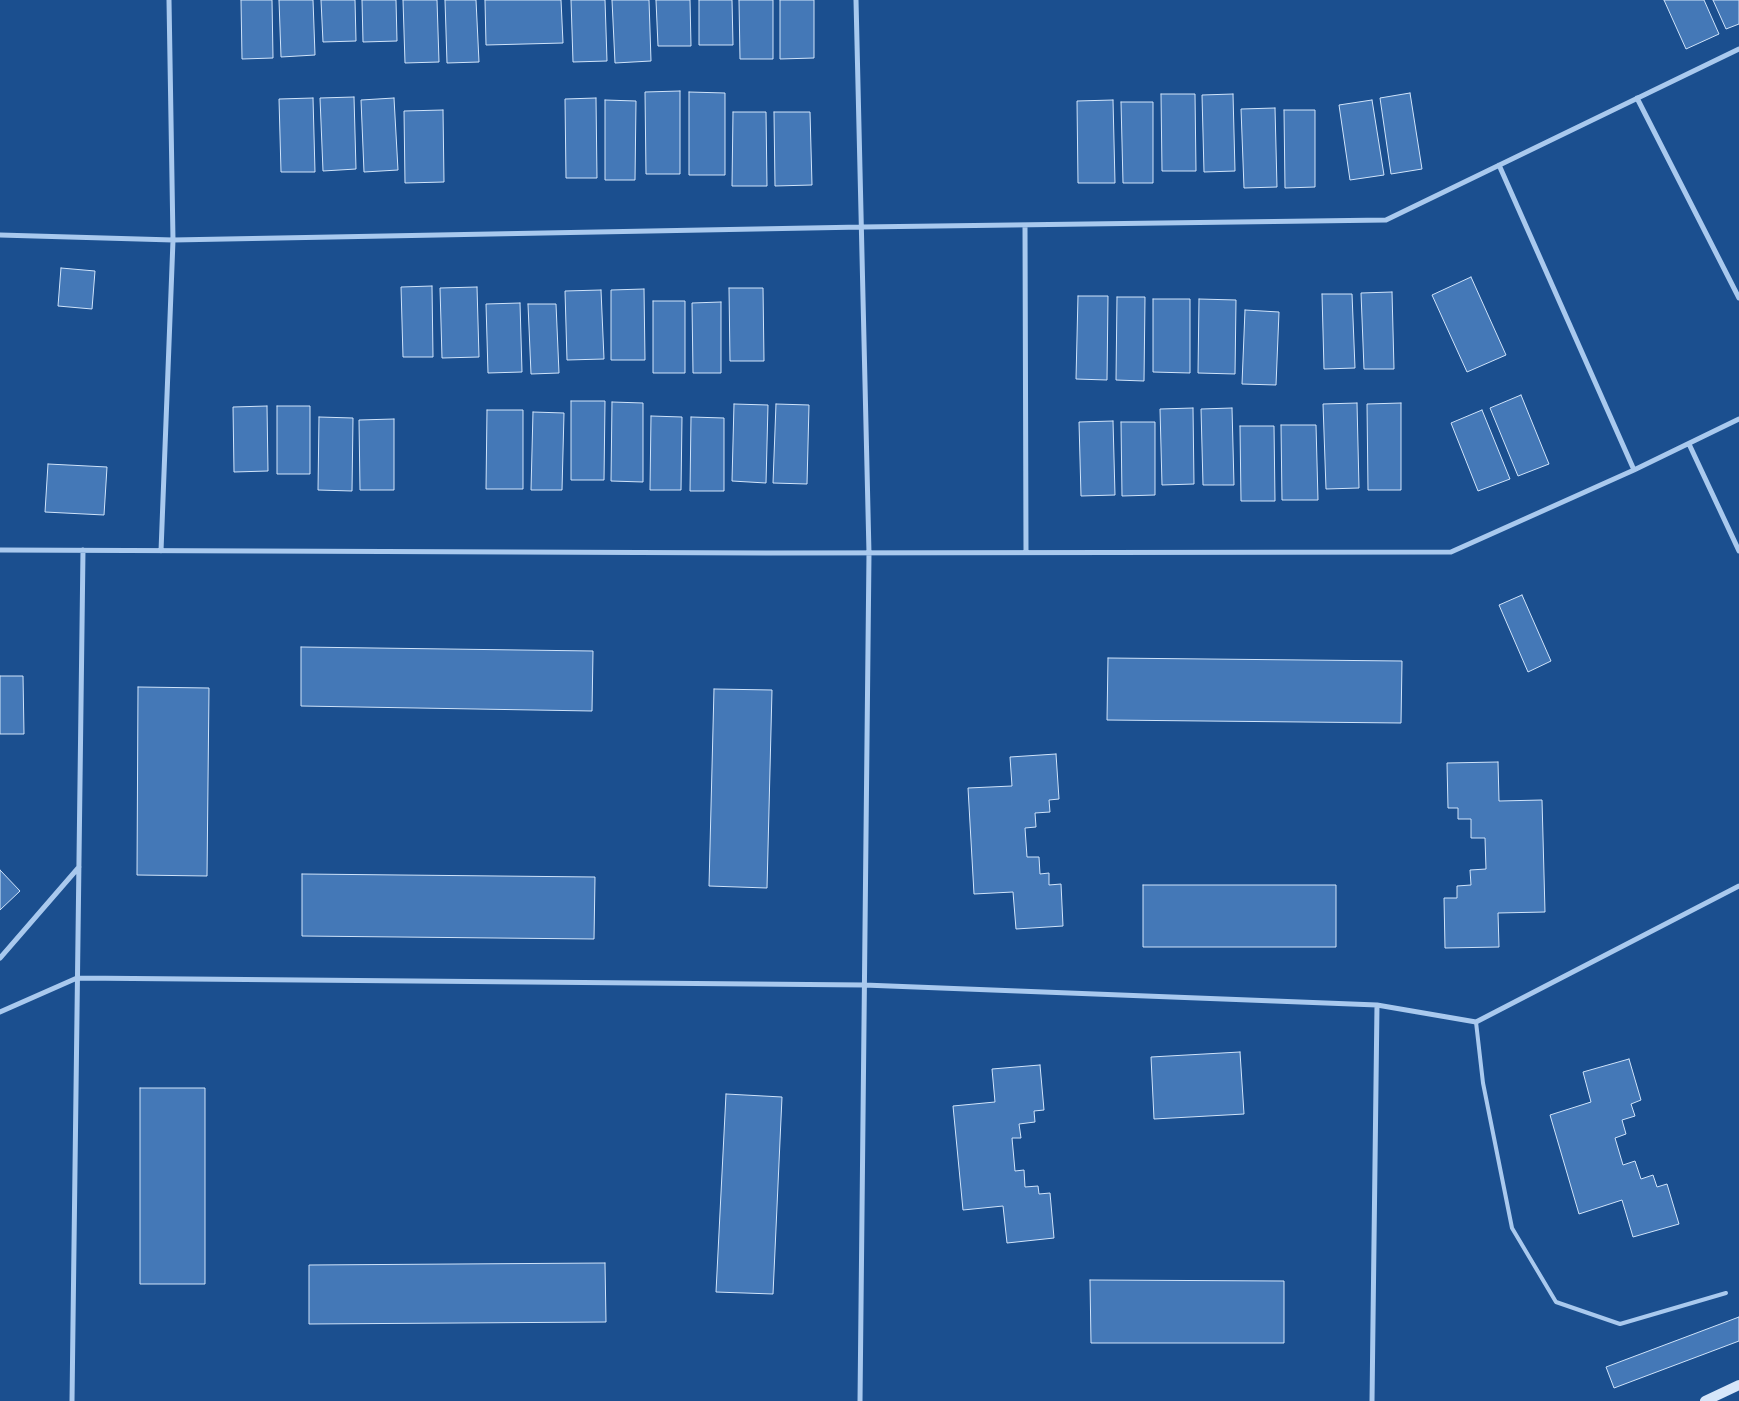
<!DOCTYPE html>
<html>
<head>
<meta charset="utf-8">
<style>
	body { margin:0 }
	canvas { display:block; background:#1b4f8f }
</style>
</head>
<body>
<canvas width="1739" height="1401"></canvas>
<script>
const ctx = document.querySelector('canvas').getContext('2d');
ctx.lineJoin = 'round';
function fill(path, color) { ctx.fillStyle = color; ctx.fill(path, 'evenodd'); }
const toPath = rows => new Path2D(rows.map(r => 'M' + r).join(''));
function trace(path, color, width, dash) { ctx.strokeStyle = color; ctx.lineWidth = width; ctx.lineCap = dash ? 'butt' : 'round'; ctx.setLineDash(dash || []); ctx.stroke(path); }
const building = toPath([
	[241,0,272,0,273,58,242,59,241,0],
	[279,0,313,0,315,55,281,57,279,0],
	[321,0,355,0,356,41,323,42,321,0],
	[362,0,396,0,397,41,363,42,362,0],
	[403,0,437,0,439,62,405,63,403,0],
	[445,0,476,0,479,62,447,63,445,0],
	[485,0,561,0,563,43,486,45,485,0],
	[571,0,605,0,607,61,573,62,571,0],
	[612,0,649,0,651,61,615,63,612,0],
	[656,0,690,0,691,46,658,46,656,0],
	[699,0,732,0,733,45,699,45,699,0],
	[739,0,773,0,773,59,740,59,739,0],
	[780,0,814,0,814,58,780,59,780,0],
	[1664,0,1704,0,1719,34,1686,49,1664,0],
	[1713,0,1739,0,1739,24,1726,29,1713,0],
	[680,91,680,174,646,174,645,92,680,91],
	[689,92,725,93,725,175,689,175,689,92],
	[1410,93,1422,169,1391,174,1380,98,1410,93],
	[1161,94,1195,94,1196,171,1162,171,1161,94],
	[1233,94,1235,171,1204,172,1202,95,1233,94],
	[354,97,356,169,323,171,320,98,354,97],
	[313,98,315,172,281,172,279,99,313,98],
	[394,98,398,170,364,172,361,100,394,98],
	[596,98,597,178,566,178,565,99,596,98],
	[605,100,636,101,635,180,605,180,605,100],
	[1113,100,1115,183,1078,183,1077,101,1113,100],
	[1372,100,1384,175,1350,180,1339,105,1372,100],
	[1121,102,1153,102,1153,183,1123,183,1121,102],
	[1275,108,1277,187,1244,188,1241,109,1275,108],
	[443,110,444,182,405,183,404,111,443,110],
	[1284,110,1315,110,1315,187,1285,188,1284,110],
	[733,112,766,112,767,186,732,186,733,112],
	[774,112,810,112,812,185,775,186,774,112],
	[61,268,95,271,92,309,58,306,61,268],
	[1471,277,1506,355,1467,372,1432,295,1471,277],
	[432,286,433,357,403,357,401,287,432,286],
	[477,287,479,357,442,358,440,288,477,287],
	[729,288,763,288,764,361,730,361,729,288],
	[644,289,645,360,611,360,611,290,644,289],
	[601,290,604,359,567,360,565,291,601,290],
	[1392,292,1394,369,1364,369,1361,293,1392,292],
	[1322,294,1352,294,1355,368,1324,369,1322,294],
	[1078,296,1108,296,1107,380,1076,379,1078,296],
	[1117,297,1145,297,1144,381,1116,380,1117,297],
	[1153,299,1190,299,1190,373,1153,372,1153,299],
	[1199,299,1236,300,1235,374,1198,373,1199,299],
	[653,301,685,301,685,373,653,373,653,301],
	[721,302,721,373,693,373,692,303,721,302],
	[520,303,522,372,488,373,486,304,520,303],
	[528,304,556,304,559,373,531,374,528,304],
	[1245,310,1279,312,1276,385,1242,384,1245,310],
	[1521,395,1549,464,1518,476,1490,408,1521,395],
	[571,401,605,401,604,480,571,480,571,401],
	[612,402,643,403,643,482,611,481,612,402],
	[1357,403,1359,488,1326,489,1323,404,1357,403],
	[1401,403,1401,490,1368,490,1367,404,1401,403],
	[734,404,768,405,766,483,732,481,734,404],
	[776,404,809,405,807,484,773,483,776,404],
	[267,406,268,471,234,472,233,407,267,406],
	[277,406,310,406,310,474,277,474,277,406],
	[1193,408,1194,484,1162,485,1160,409,1193,408],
	[1232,408,1234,485,1203,485,1201,409,1232,408],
	[487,410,523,410,523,489,486,489,487,410],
	[1482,410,1510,479,1478,491,1451,423,1482,410],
	[533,412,564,413,562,490,531,490,533,412],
	[651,416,682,417,681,490,650,490,651,416],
	[319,417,353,418,352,491,318,490,319,417],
	[691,417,724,418,724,491,690,491,691,417],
	[394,419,394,490,360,490,359,420,394,419],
	[1113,421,1115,495,1081,496,1079,422,1113,421],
	[1121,422,1155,422,1155,495,1122,496,1121,422],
	[1281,425,1316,425,1318,500,1282,500,1281,425],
	[1240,426,1274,426,1275,501,1241,501,1240,426],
	[48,464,107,467,104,515,45,512,48,464],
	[1522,595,1551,661,1528,672,1499,605,1522,595],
	[301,647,593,651,592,711,301,706,301,647],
	[1108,658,1402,661,1401,723,1107,720,1108,658],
	[0,676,23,676,24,734,0,734,0,676],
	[138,687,209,688,207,876,137,875,138,687],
	[714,689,772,690,767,888,709,886,714,689],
	[1056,754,1059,799,1049,800,1050,812,1035,813,1036,827,1025,828,1027,857,1039,857,1040,874,1049,873,1049,885,1061,884,1063,926,1016,929,1013,892,974,894,968,788,1012,786,1010,757,1056,754],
	[1498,762,1499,801,1542,800,1545,912,1498,913,1499,947,1445,948,1444,898,1457,898,1457,886,1471,885,1470,870,1486,869,1485,838,1471,838,1471,819,1458,819,1458,808,1448,808,1447,763,1498,762],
	[0,870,20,891,0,910,0,870],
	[302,874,595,877,594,939,302,936,302,874],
	[1143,885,1336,885,1336,947,1143,947,1143,885],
	[1240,1052,1244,1114,1154,1119,1151,1057,1240,1052],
	[1629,1059,1641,1100,1631,1104,1635,1116,1622,1120,1626,1134,1615,1138,1623,1165,1635,1161,1641,1179,1653,1175,1657,1187,1667,1184,1679,1224,1633,1237,1622,1200,1579,1214,1550,1115,1591,1102,1583,1072,1629,1059],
	[1040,1065,1044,1110,1034,1111,1035,1122,1019,1124,1021,1138,1012,1138,1015,1171,1024,1170,1025,1187,1038,1186,1039,1194,1050,1193,1054,1238,1007,1243,1003,1206,963,1210,953,1106,995,1102,992,1069,1040,1065],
	[140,1088,205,1088,205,1284,140,1284,140,1088],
	[726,1094,782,1097,773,1294,716,1292,726,1094],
	[605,1263,606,1322,309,1324,309,1265,605,1263],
	[1090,1280,1284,1281,1284,1343,1091,1343,1090,1280],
	[1739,1317,1739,1341,1614,1388,1606,1367,1739,1317]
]);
const lane = toPath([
	[1476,1022,1483,1083,1512,1228,1556,1302,1620,1324,1726,1293]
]);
const street = toPath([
	[856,0,869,553,860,1401],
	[1637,98,1739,298],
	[1499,165,1634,470],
	[1025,225,1026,552],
	[0,235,173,240,862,227,1386,220,1739,49],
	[1689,444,1739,551],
	[0,550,767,553,1451,552,1634,470,1739,419],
	[161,551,173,240,169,0],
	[0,958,79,867],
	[0,1012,77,978,864,985,1377,1005,1476,1022,1739,886],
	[72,1401,83,550],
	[1372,1401,1377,1005]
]);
const secondary = toPath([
	[1705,1401,1739,1385]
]);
fill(building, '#4478b7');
trace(building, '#cfe3fa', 1);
trace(lane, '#a9c9ee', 4);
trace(street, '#a9c9ee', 5);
trace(secondary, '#d6e6fa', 10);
</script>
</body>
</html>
